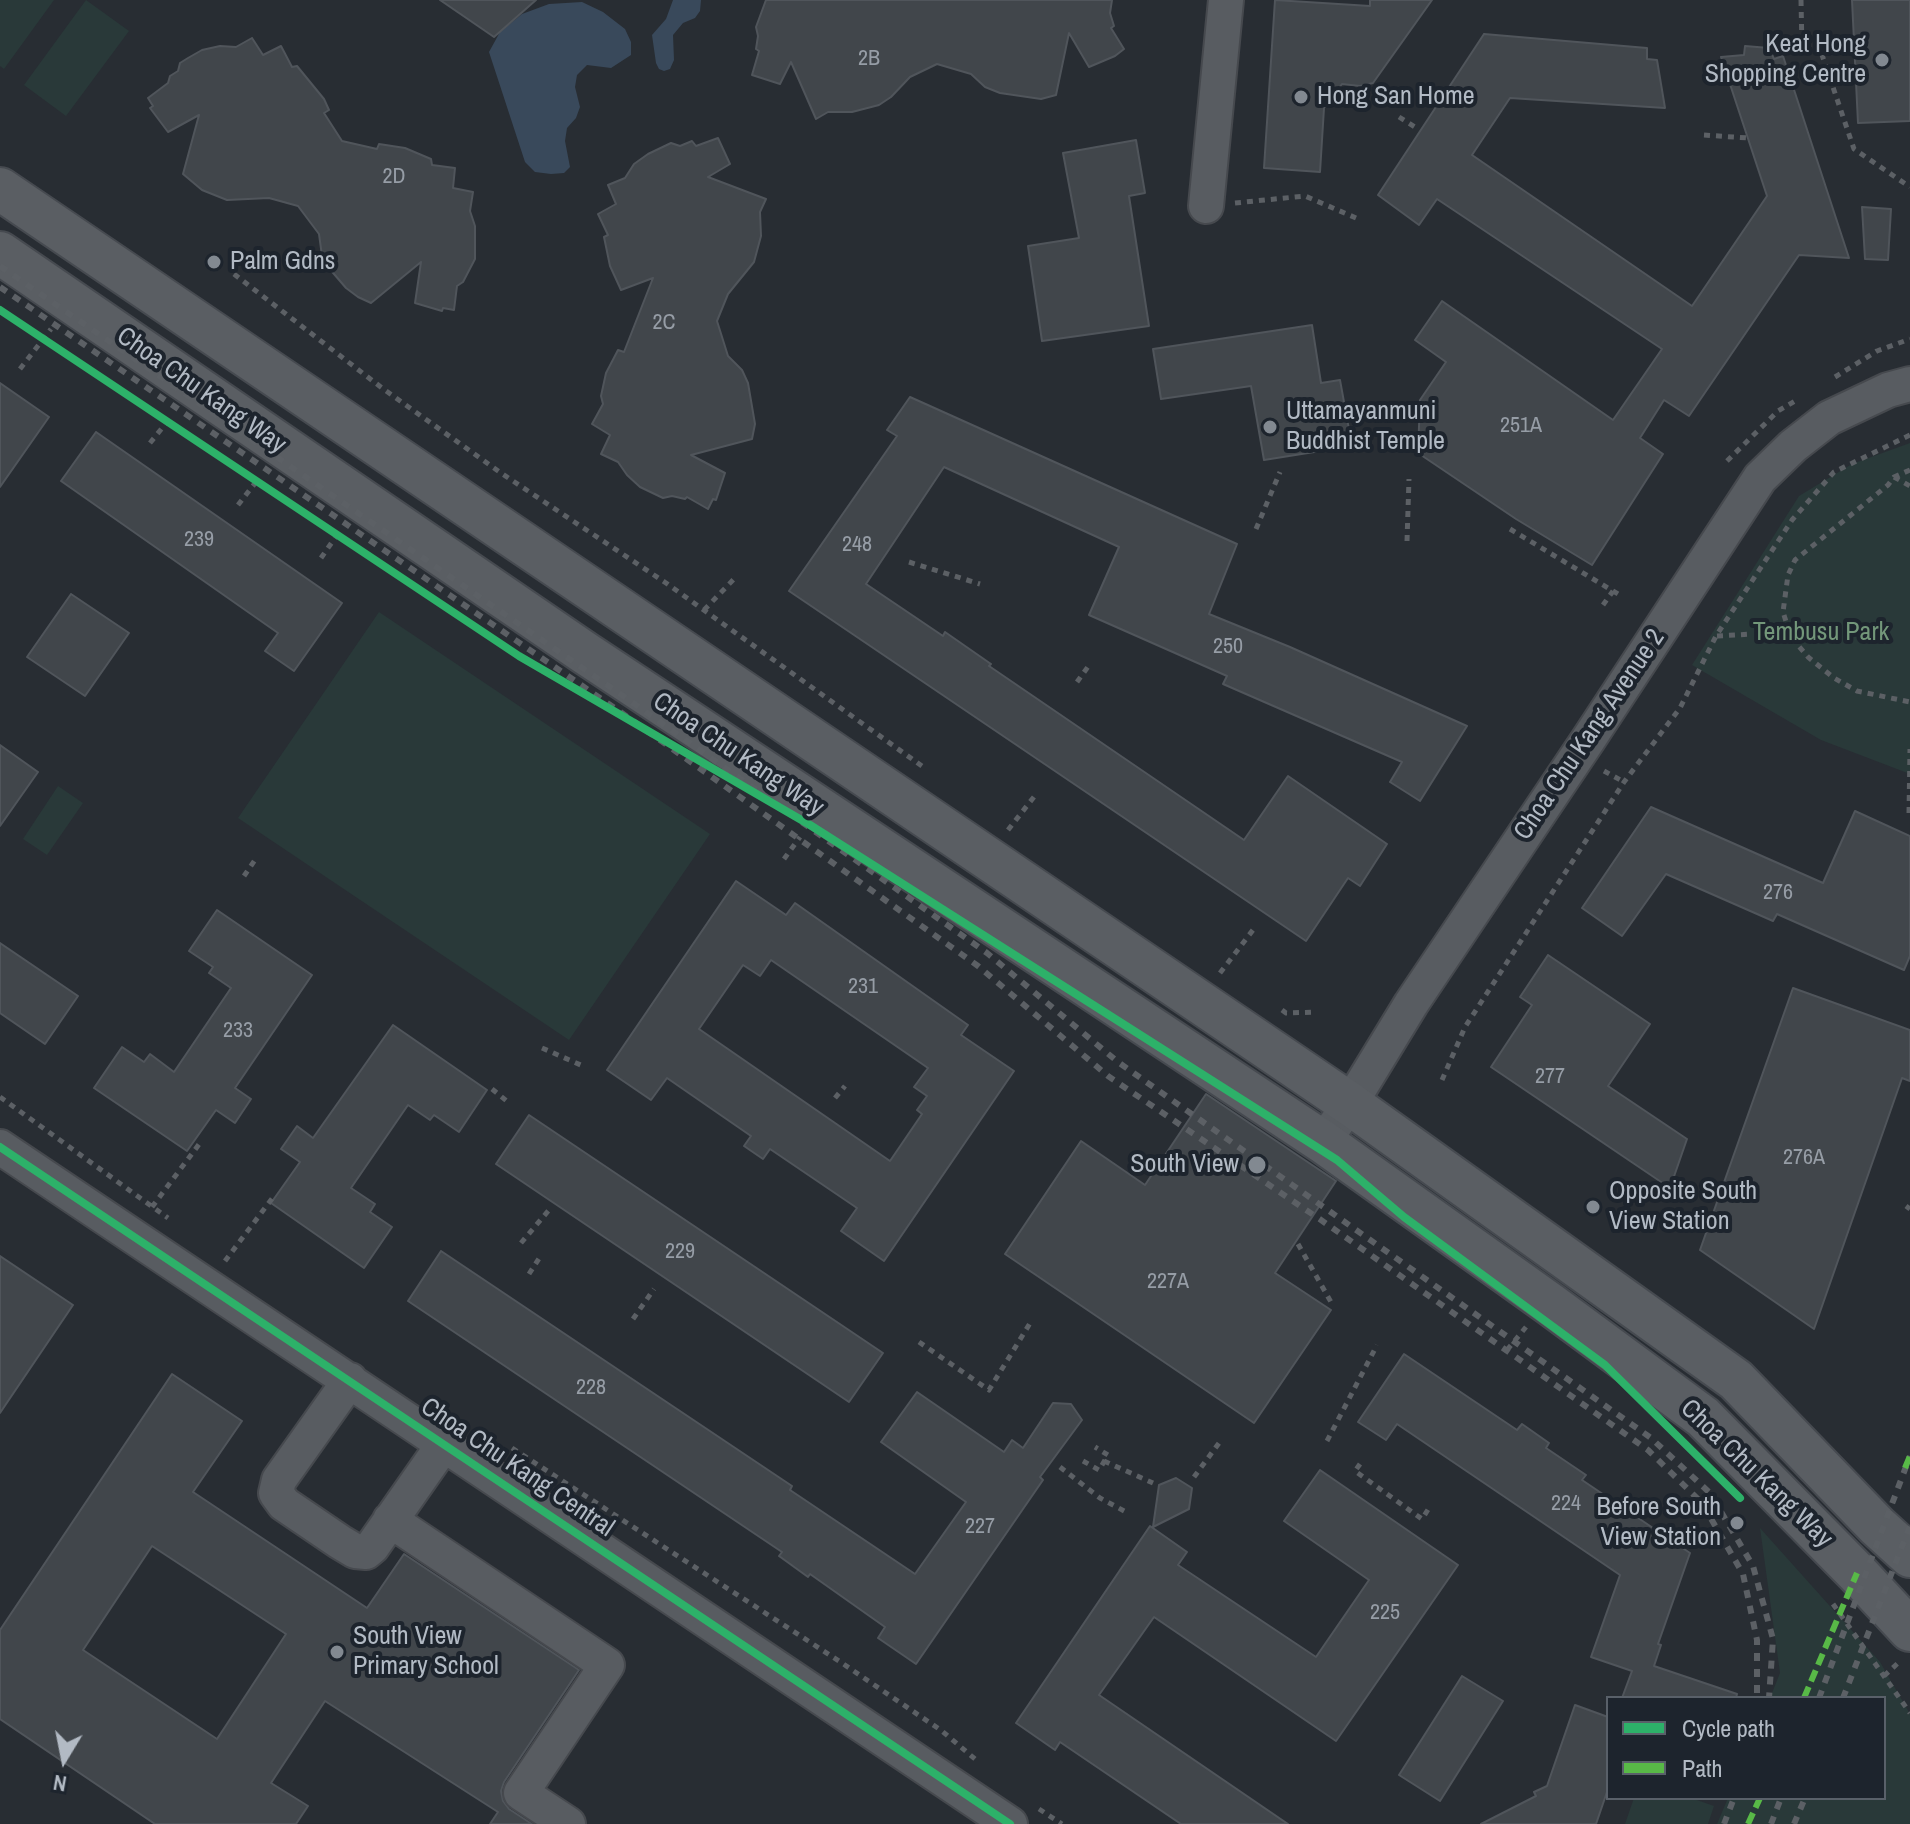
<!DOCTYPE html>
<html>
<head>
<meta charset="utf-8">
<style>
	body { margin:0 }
	#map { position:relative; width:1910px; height:1824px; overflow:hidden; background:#282d33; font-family:"Archivo Narrow",sans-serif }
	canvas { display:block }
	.legend { position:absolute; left:1606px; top:1696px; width:280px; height:104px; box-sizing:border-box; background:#1d242d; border:2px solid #596069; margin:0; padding:10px 14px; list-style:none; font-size:24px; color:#b2bac4 }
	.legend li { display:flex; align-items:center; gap:16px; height:40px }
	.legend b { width:40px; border:2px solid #596069 }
	.north { position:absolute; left:24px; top:1720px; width:80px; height:80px; -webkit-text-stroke:6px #1d242d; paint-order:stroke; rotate:190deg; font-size:22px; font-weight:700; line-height:32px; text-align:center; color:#b2bac4 }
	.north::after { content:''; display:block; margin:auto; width:28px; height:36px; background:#b2bac4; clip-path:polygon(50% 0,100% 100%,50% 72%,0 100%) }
</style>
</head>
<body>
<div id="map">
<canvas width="1910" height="1824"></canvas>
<ul class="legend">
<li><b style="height:10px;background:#2db169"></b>Cycle path</li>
<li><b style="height:10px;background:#58b947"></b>Path</li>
</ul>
<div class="north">N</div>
</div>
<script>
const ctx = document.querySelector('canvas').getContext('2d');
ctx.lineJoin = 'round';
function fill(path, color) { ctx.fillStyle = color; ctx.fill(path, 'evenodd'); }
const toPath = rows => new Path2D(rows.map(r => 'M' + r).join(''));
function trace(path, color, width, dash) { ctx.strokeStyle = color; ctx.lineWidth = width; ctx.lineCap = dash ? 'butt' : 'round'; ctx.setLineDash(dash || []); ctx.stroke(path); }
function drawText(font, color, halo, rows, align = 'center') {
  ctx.font = font + ' "Archivo Narrow",sans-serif'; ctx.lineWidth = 8; ctx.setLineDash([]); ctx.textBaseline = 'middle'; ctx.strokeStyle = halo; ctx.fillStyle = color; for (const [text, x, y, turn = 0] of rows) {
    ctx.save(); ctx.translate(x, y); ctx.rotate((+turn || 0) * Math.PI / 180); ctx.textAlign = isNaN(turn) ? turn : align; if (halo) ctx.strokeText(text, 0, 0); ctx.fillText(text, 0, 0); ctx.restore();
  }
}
const green = toPath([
	[0,0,54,0,4,69,0,66],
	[86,0,129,31,66,116,24,85],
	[1910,443,1910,774,1821,740,1692,665,1799,496,1852,464],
	[379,612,710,834,569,1040,238,818],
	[58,786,83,803,47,855,23,839],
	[1760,1528,1880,1662,1910,1714,1910,1824,1717,1824,1728,1798,1884,1798,1884,1698,1770,1698,1780,1673],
	[1634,1798,1691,1798,1714,1806,1708,1824,1625,1824]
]);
const water = toPath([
	[673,0,701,0,700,11,695,18,683,23,673,35,674,60,670,69,664,71,659,69,656,63,652,35,666,19],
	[582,2,603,12,625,29,631,42,631,55,611,68,587,65,577,75,575,87,580,107,576,118,567,128,565,141,570,167,564,173,551,174,535,172,525,162,489,52,500,32,522,14,549,4]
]);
const building = toPath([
	[440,0,536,0,494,37,440,0],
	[766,0,1112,0,1110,13,1114,26,1111,28,1124,49,1115,56,1089,67,1069,33,1056,95,1041,99,1000,93,985,87,971,74,937,64,910,77,891,97,879,105,852,112,828,112,816,119,791,62,780,84,752,75,759,51,756,49,758,36,756,27,766,0],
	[1275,0,1370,6,1370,0,1432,0,1373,83,1360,86,1342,84,1324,108,1320,172,1264,168,1275,0],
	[1852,0,1910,0,1910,121,1858,123,1852,0],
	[1484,34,1647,48,1647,59,1657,60,1665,108,1510,98,1472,155,1692,306,1767,196,1721,57,1744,55,1745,46,1769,48,1774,59,1783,56,1849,258,1799,255,1689,416,1664,400,1640,438,1663,454,1592,565,1516,519,1418,453,1420,400,1446,362,1415,340,1442,301,1613,420,1662,349,1437,199,1419,225,1378,195,1484,34],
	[252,38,263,55,281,46,292,67,297,66,324,99,329,110,324,113,342,141,377,149,379,144,405,148,431,159,432,165,455,168,453,188,473,192,470,211,475,226,475,259,463,282,457,286,454,310,443,308,442,311,415,303,421,262,371,303,358,297,346,288,328,267,322,256,319,234,298,206,269,198,227,200,202,190,183,174,199,115,168,132,150,108,153,106,148,98,168,83,170,76,178,71,180,63,188,58,202,50,220,46,236,47,252,38],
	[718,138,730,164,708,177,766,199,760,212,761,236,754,262,728,294,717,321,728,356,742,370,748,383,755,424,752,439,691,455,725,473,716,500,713,499,708,509,687,497,685,499,672,496,663,498,640,487,627,475,618,462,601,454,610,435,592,424,603,404,601,396,606,373,618,350,624,352,653,278,621,290,610,266,604,237,608,235,598,214,616,204,608,185,625,178,634,164,648,154,671,143,680,146,692,141,696,146,718,138],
	[1136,140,1145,193,1129,196,1149,326,1042,341,1028,246,1079,238,1063,153,1136,140],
	[1862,207,1891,209,1888,260,1865,259,1862,207],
	[1312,325,1321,383,1340,380,1352,446,1264,460,1251,386,1161,399,1153,349,1312,325],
	[0,383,49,417,0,487,0,383],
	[910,397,1237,544,1209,614,1290,647,1467,726,1420,801,1390,782,1402,762,1223,684,1227,676,1089,615,1119,547,944,467,866,584,943,636,945,632,991,664,989,666,1244,840,1288,776,1387,844,1360,886,1348,878,1306,941,789,591,897,436,887,430,910,397],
	[96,432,342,603,294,671,265,651,278,633,61,481,96,432],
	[71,594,129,633,85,696,27,657,71,594],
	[0,745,38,772,0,826,0,745],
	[1651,807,1823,883,1855,811,1910,836,1910,956,1904,970,1777,914,1773,921,1666,874,1622,936,1582,908,1651,807],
	[736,881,786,915,795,903,968,1025,961,1035,1014,1071,884,1261,841,1231,857,1208,770,1149,763,1159,744,1146,751,1136,667,1078,651,1100,607,1070,736,881],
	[771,960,928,1068,914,1087,927,1096,917,1110,922,1114,890,1161,699,1029,743,965,760,976,771,960],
	[217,910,312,975,235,1088,251,1099,235,1123,216,1110,187,1151,94,1088,122,1047,144,1062,150,1054,174,1072,231,988,209,973,213,967,189,951,217,910],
	[0,943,78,996,45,1044,0,1013,0,943],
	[1548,955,1650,1024,1608,1086,1687,1139,1670,1188,1491,1067,1532,1005,1520,997,1548,955],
	[1793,988,1910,1030,1910,1081,1902,1078,1814,1329,1700,1250,1793,988],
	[393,1025,487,1090,459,1132,434,1115,430,1120,408,1105,351,1188,375,1204,370,1212,392,1227,364,1268,271,1203,300,1162,281,1149,297,1126,313,1138,393,1025],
	[1206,1094,1336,1181,1275,1273,1331,1310,1254,1423,1005,1254,1081,1141,1145,1185,1206,1094],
	[529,1115,883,1353,849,1402,496,1164,529,1115],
	[441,1251,792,1486,790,1490,915,1574,966,1502,881,1442,917,1392,1004,1452,1012,1440,1023,1448,1053,1403,1071,1404,1082,1420,1040,1477,1043,1480,916,1664,878,1638,885,1627,810,1574,808,1577,779,1556,782,1552,408,1301,441,1251],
	[0,1256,73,1305,0,1413,0,1256],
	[1404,1354,1517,1430,1522,1424,1549,1443,1546,1448,1586,1475,1582,1480,1690,1553,1658,1644,1661,1645,1654,1666,1737,1694,1736,1698,1622,1698,1632,1671,1591,1657,1620,1575,1397,1424,1386,1440,1358,1422,1404,1354],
	[172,1374,242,1421,193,1492,367,1608,404,1554,579,1670,504,1782,501,1791,503,1801,509,1809,532,1824,490,1824,498,1812,325,1701,271,1783,308,1806,296,1824,155,1824,0,1719,0,1630,172,1374],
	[152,1546,286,1634,217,1739,83,1650,152,1546],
	[1320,1470,1458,1565,1336,1741,1154,1617,1099,1695,1288,1824,1181,1824,1060,1742,1055,1750,1016,1723,1150,1526,1187,1552,1178,1565,1316,1657,1369,1580,1284,1521,1320,1470],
	[1176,1478,1192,1488,1189,1509,1153,1527,1159,1485,1176,1478],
	[1462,1676,1503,1701,1440,1801,1399,1775,1462,1676],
	[1575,1705,1608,1717,1608,1789,1596,1824,1481,1824,1536,1796,1534,1792,1547,1786,1575,1705]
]);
const path = toPath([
	[1801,0,1802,49,1820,49,1854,149,1910,187],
	[1399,117,1415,127],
	[1704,135,1748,138],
	[1235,203,1305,196,1356,218],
	[234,274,382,388,501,473,666,583,926,769],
	[20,369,51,329],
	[1835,377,1877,351,1910,339],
	[150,443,167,422],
	[1727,461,1778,411,1795,401],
	[1910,470,1894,477,1888,485,1795,560,1788,575,1783,612,1791,637,1808,657,1834,678,1857,691,1910,702],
	[1894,477,1910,486],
	[238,505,256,482],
	[1256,529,1280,472],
	[1510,529,1623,597],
	[1407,541,1409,479],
	[321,558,337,535],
	[909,562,980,584],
	[1603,605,1613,591],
	[704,610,734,579],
	[1717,636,1752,634],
	[1077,682,1090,664],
	[1604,771,1624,782],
	[1909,813,1910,749],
	[1008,830,1037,793],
	[784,859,800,837],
	[244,876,257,857],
	[1220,973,1256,926],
	[1282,1010,1286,1013,1317,1012],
	[542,1048,583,1066],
	[1442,1080,1465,1027,1624,782,1680,708,1716,636,1792,520,1834,472,1910,435],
	[492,1089,508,1102],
	[0,1097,168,1218],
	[835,1098,845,1086],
	[1906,1206,1910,1209],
	[152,1207,200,1143],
	[521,1243,549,1210],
	[1298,1244,1331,1302],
	[225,1261,274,1196],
	[529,1274,540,1257],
	[633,1319,654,1289],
	[919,1342,989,1390,1032,1320],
	[1507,1350,1526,1327],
	[1327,1441,1377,1345],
	[512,1448,842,1663,942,1731,975,1759],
	[1083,1461,1099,1470,1108,1455,1095,1447],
	[1104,1461,1153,1483],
	[1360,1464,1355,1471,1422,1519,1429,1508],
	[1060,1467,1100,1498,1128,1513],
	[1194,1477,1219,1443],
	[1833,1604,1910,1713],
	[1884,1676,1898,1663],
	[1039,1809,1062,1824]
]);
const minor = toPath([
	[1206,206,1226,0],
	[1323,1142,1350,1104,1411,1004,1588,740,1760,478,1793,446,1829,418,1888,390,1910,384],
	[0,1147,1010,1824],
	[350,1380,279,1480,276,1493,284,1504,340,1542,355,1551,366,1552,372,1547,444,1444],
	[390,1520,607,1665,521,1793,568,1824]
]);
const major = toPath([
	[0,189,1350,1104,1736,1380,1877,1526,1910,1556],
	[0,253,585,653,1323,1142,1550,1304,1703,1417,1857,1573,1910,1630]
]);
const rail = toPath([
	[0,266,629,700,987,953,1118,1062,1651,1438,1710,1493,1753,1566,1773,1639,1769,1698],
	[0,287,619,711,978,966,1108,1076,1321,1220,1648,1450,1702,1503,1743,1574,1757,1640,1757,1698],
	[1819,1698,1910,1456],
	[1843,1698,1910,1526],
	[1724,1824,1734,1798],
	[1771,1824,1781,1798],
	[1794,1824,1805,1798]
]);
const quiet = toPath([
	[1905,1468,1910,1456],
	[1804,1698,1857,1573],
	[1748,1824,1760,1798]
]);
const cycleway = toPath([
	[0,310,519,656,810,825,1337,1160,1404,1217,1605,1365,1740,1498],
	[0,1147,1010,1824]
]);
const markers = [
	[1882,60,8,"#828991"],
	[1301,97,8,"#828991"],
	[214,262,8,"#828991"],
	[1270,427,8,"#828991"],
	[1257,1165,10,"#828991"],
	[1593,1207,8,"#828991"],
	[1737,1523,8,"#828991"],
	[337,1652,8,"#828991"]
];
const numberNames = [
	["2B",869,59],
	["2D",394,177],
	["2C",664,323],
	["251A",1521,426],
	["239",199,540],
	["248",857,545],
	["250",1228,647],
	["276",1778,893],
	["231",863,987],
	["233",238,1031],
	["277",1550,1077],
	["276A",1804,1158],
	["229",680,1252],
	["227A",1168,1282],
	["228",591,1388],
	["224",1566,1504],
	["227",980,1527],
	["225",1385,1613]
];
const poiNames = [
	["Keat Hong",1866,45,"right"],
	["Shopping Centre",1866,75,"right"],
	["Hong San Home",1317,97],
	["Palm Gdns",230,262],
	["Uttamayanmuni",1286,412],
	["Buddhist Temple",1286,442],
	["South View",1239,1165,"right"],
	["Opposite South",1609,1192],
	["View Station",1609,1222],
	["Before South",1721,1508,"right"],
	["View Station",1721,1538,"right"],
	["South View",353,1637],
	["Primary School",353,1667]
];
const streetNames = [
	["Choa Chu Kang Way",201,391,35],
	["Choa Chu Kang Avenue 2",1590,735,-56],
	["Choa Chu Kang Way",738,755,34],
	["Choa Chu Kang Central",517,1468,34],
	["Choa Chu Kang Way",1756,1474,44]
];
const parkNames = [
	["Tembusu Park",1821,633]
];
fill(green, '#293939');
fill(water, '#39495b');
fill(building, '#41464b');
trace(building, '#50555b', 2);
trace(minor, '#46494e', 38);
trace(major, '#464a50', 46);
trace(path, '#5c6065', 5, [6, 6]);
trace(minor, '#585c61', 34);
trace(major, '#5a5e63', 42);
trace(rail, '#5c6065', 6, [8, 8]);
trace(quiet, '#58b947', 6, [12, 6]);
trace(cycleway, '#2db169', 8);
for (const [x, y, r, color] of markers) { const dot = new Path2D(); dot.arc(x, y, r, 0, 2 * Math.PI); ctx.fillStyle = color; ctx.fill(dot); trace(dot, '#1d242d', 3); }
drawText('22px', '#969da6', null, numberNames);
drawText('26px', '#b2bac4', '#1d242d', poiNames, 'left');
drawText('26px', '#b2bac4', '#1d242d', streetNames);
drawText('26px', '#73977a', '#1d242d', parkNames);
</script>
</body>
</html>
